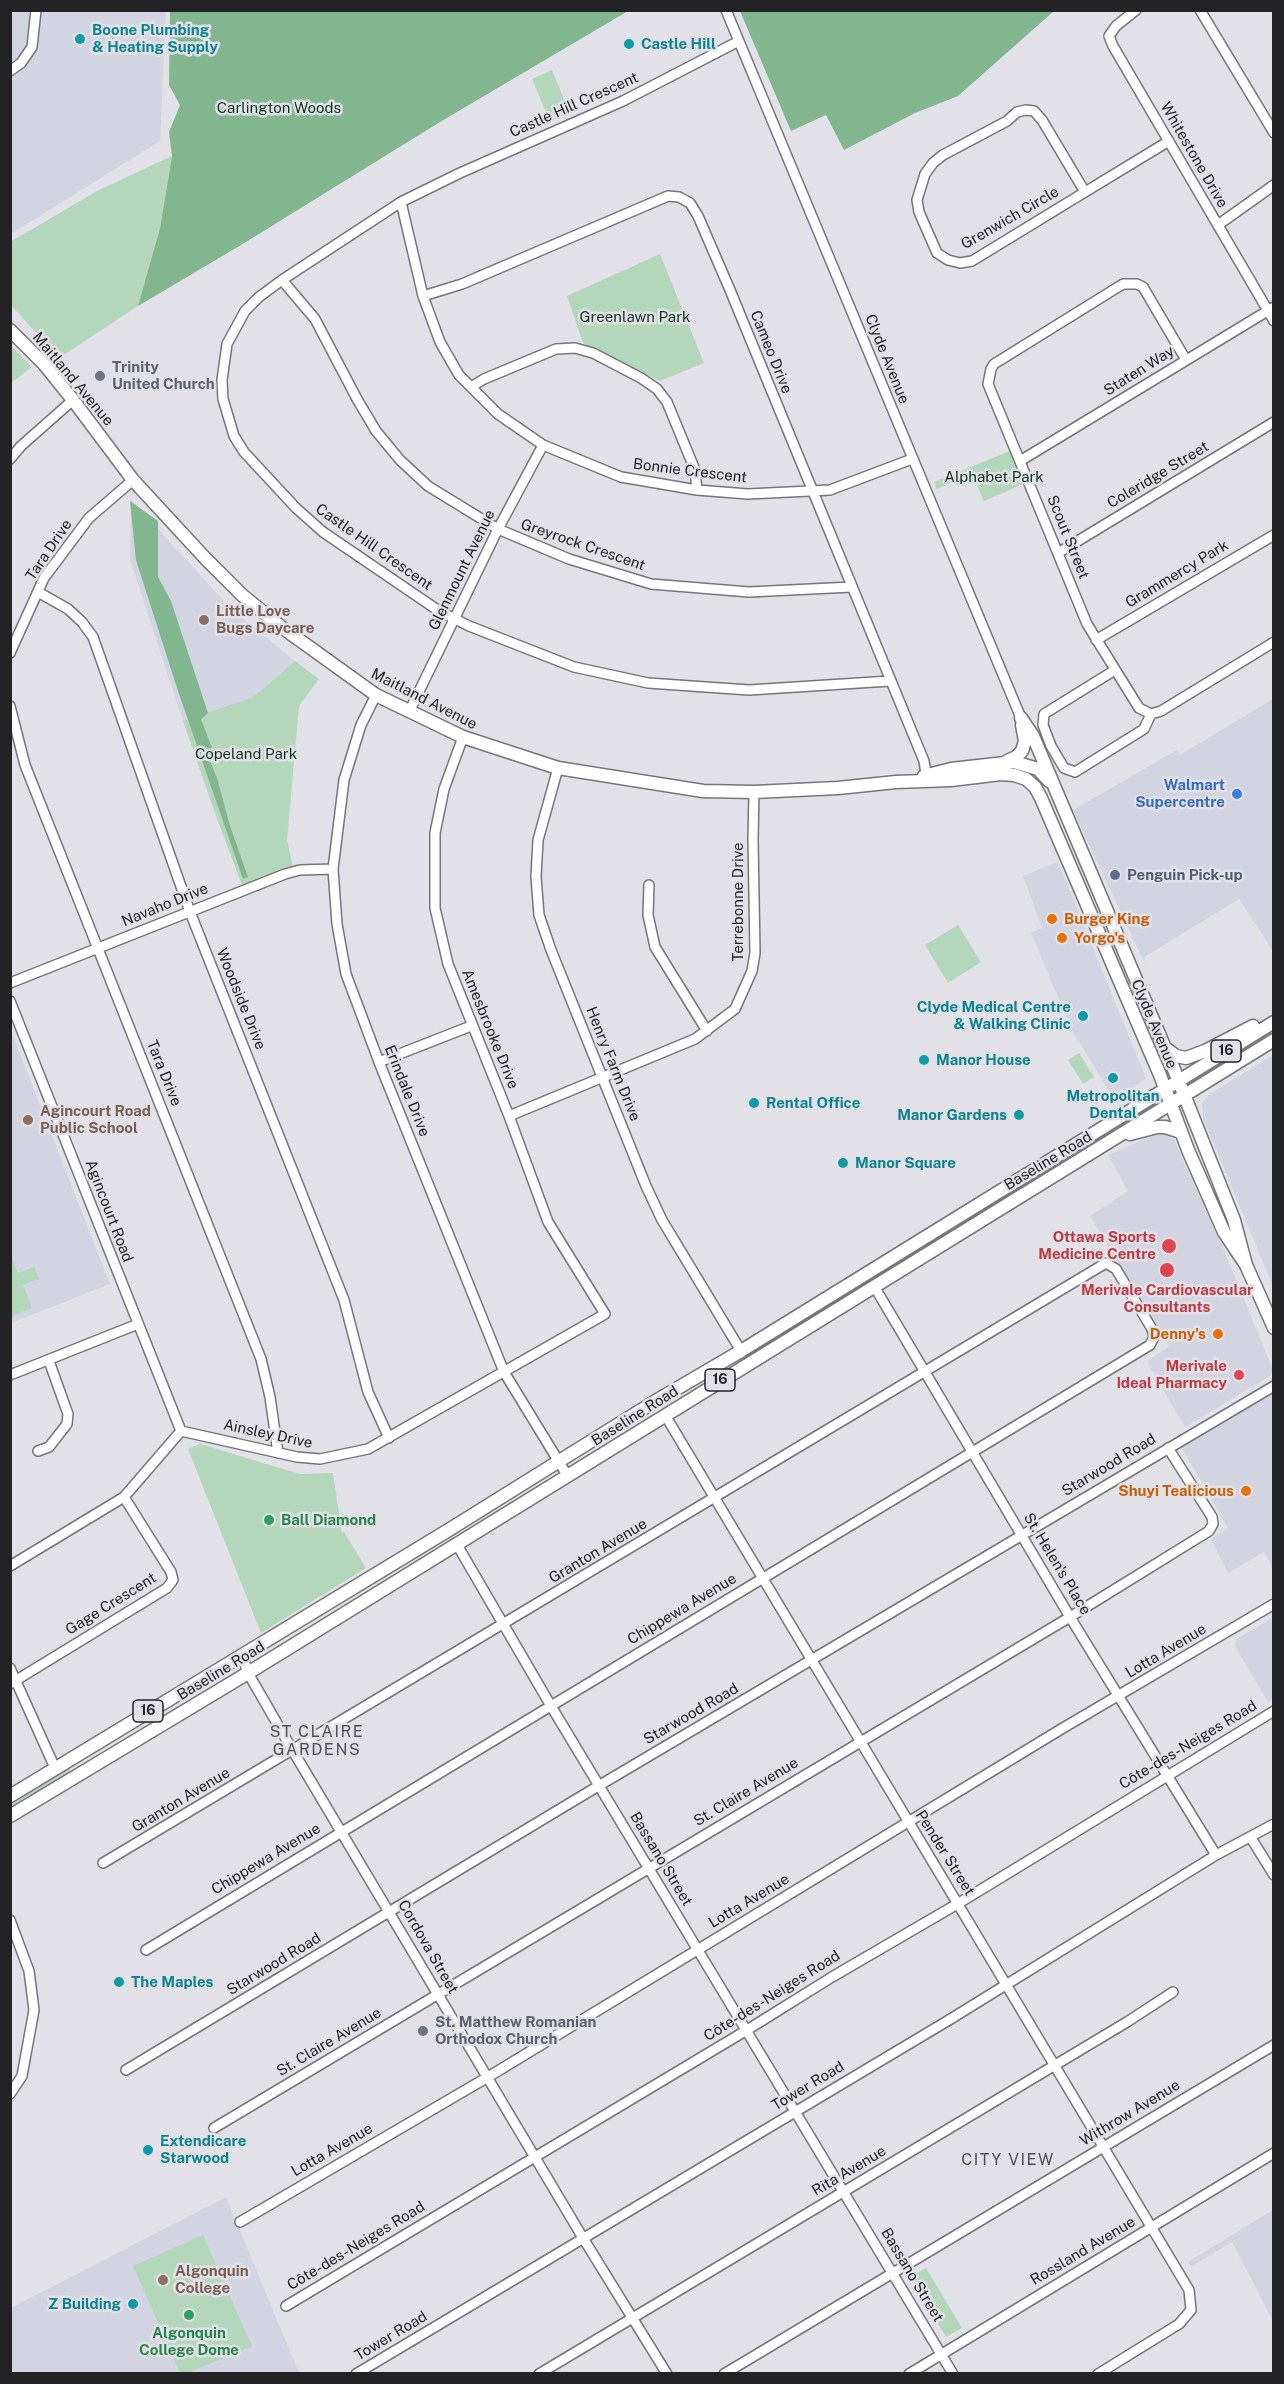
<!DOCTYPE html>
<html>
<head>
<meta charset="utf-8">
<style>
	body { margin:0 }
	#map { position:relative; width:1284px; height:2384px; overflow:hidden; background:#e1e1e7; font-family:"Public Sans",sans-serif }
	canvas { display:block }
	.frame { position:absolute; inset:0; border:12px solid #232325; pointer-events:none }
</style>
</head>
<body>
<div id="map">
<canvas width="1284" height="2384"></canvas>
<div class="frame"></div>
</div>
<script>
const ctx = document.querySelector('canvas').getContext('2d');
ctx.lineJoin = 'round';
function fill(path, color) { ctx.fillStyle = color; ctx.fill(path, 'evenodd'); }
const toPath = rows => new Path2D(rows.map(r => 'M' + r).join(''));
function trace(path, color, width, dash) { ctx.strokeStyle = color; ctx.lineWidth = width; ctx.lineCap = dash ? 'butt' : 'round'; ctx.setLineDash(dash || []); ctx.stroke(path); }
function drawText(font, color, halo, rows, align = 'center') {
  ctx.font = font + ' "Public Sans",sans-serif'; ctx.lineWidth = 5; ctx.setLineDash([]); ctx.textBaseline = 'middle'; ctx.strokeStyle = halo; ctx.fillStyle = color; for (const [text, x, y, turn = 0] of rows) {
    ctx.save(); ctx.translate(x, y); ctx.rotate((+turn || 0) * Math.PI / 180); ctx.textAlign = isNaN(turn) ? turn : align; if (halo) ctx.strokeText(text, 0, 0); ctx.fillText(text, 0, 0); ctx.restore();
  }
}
const built = toPath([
	[11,11,166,11,160,141,11,234],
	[131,499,230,608,295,661,253,697,183,721,130,559],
	[1273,699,1273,951,1239,899,1146,956,1144,962,1073,810,1177,750,1180,755],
	[1058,862,1146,1078,1115,1101,1072,1030,1031,933,1042,928,1023,876],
	[13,1036,110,1284,11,1323,10,1037],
	[1273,1055,1273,1286,1203,1118,1202,1103,1208,1095],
	[1157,1134,1166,1134,1174,1140,1226,1255,1273,1370,1270,1376,1185,1427,1147,1362,1169,1346,1090,1216,1128,1191,1108,1155],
	[1273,1393,1273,1569,1264,1552,1228,1573,1211,1539,1228,1528,1179,1443],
	[1273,1617,1273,1699,1268,1702,1235,1646,1237,1639],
	[226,2197,299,2373,11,2374,11,2308],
	[1273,2210,1273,2321,1232,2242,1191,2267,1188,2262]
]);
const green = toPath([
	[552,70,569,111,549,119,532,79],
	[172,156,160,228,138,306,59,358,11,305,10,242,99,190],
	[660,254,704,363,660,381,583,343,567,296],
	[11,346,32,367,11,383],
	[1010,451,1023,484,984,501,972,474,937,489,934,482],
	[295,661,319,679,299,706,287,840,293,867,286,867,242,885,216,816,183,721,253,697],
	[958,925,981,962,948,983,925,945],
	[1079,1053,1094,1077,1083,1084,1068,1060],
	[10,1254,18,1273,34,1267,39,1279,23,1285,32,1308,12,1316],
	[200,1444,300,1474,333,1473,342,1533,344,1532,366,1568,261,1633,188,1449],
	[68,1767,71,1772,11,1809,11,1802],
	[203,2235,252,2346,188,2373,180,2373,133,2266],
	[926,2268,962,2328,946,2337,910,2277]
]);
const forest = toPath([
	[170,11,170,10,628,11,440,122,241,245,138,306,160,228,172,156,169,132,180,105,169,85],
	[740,11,1054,11,958,96,915,113,844,150,826,115,791,131],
	[130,501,158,521,158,577,171,601,208,713,201,719,212,748,206,752,217,778,230,826,248,877,243,879,178,691,136,560]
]);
const minor = toPath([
	[726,10,1021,718],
	[1136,10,1116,26,1109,36,1113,46,1274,321],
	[1200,10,1274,133],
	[739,41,623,101,460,173,401,202,282,280,259,297,245,311,227,344,222,380,223,399,234,436,244,452,296,508,323,532,439,611,469,626,574,667,648,683,749,690,890,681],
	[10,71,21,63,32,47,36,10],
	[1085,192,1042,120,1034,111,1026,110,1017,112,1007,121,943,155,933,163,925,174,917,200,919,212,937,253,948,260,960,263,972,261,1085,192,1169,141],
	[401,202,423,296,440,342,459,375,498,414,543,445,621,477,697,490,748,494,830,490,912,459],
	[1218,225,1274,185],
	[282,280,315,319,357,399,376,431,400,460,428,486,498,529,569,559,651,584,749,592,852,587],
	[423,296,462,284,668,196,679,197,690,203,698,216,730,290,924,761,927,780],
	[1186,360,1143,287,1137,284,1123,284,994,364,991,369,988,384,1087,624,1139,708,1151,714,1161,711,1274,642],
	[471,387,484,379,556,349,575,348,593,353,641,378,657,389,667,402,695,470,697,490],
	[10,459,21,446,73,400],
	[1020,461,1274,307],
	[1058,553,1274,422],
	[38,592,68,609,82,622,93,637,190,912,344,1300,368,1392,389,1438],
	[1096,640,1274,535],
	[10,653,44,578,89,518,133,480],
	[1115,670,1044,714,1043,725,1051,746,1064,768,1075,772,1144,729,1151,714],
	[376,695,361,725,344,780,333,869,337,924,346,974,379,1062,504,1372,567,1475],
	[10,706,25,765,261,1359,270,1397,278,1453],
	[410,710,498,529,543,445],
	[558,768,538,840,536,877,539,915,551,950,646,1186,662,1220,741,1351],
	[649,885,648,915,655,947,707,1031],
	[10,983,285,874,300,870,333,869],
	[10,1001,181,1431],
	[379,1062,471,1026],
	[509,1116,695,1039,735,1009,752,971,755,953,753,839,754,792],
	[874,1286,1070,1617,1216,1855],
	[10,1375,138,1324],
	[665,1415,1189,2290,1191,2310,1179,2324,1098,2374],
	[181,1431,297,1457,320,1459,368,1449,605,1314,548,1222,509,1116,448,964,435,908,435,833,444,789,463,737],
	[38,1451,49,1447,67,1424,68,1414,49,1361],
	[456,1543,551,1706,953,2374],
	[10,1566,124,1497,181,1431],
	[242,1655,248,1673,293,1751,583,2238,667,2374],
	[10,1668,55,1768],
	[10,1684,167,1588,173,1580,171,1572,124,1497],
	[1251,1838,1274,1875],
	[103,1863,1106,1263,1116,1269,1152,1329,1154,1337,1150,1345,146,1950],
	[10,1920,29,1971,34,2010,22,2076,10,2094],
	[126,2070,600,1785,1274,1386],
	[214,2128,1070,1617,1209,1531,1213,1524,1212,1517,1168,1448],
	[240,2222,488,2077,1063,1728,1274,1604],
	[286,2306,747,2030,832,1977,959,1903,1274,1711],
	[356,2374,949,2020,1216,1855,1274,1824],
	[539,2374,1127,2022,1173,1992],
	[724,2374,1274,2045],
	[909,2374,1274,2153]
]);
const major = toPath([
	[10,330,44,364,73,400,133,480,205,558,242,595,280,626,376,695,463,737,558,768,703,791,754,792,838,788,896,782,951,780,1001,774,1014,775,1026,779,1035,787,1041,798,1160,1075,1188,1150,1224,1232,1246,1265],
	[1021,718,1033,736,1173,1067,1234,1220,1246,1265,1274,1328],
	[1007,761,1016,757,1022,751,1025,741,1022,725],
	[924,776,951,769,1014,762,1038,769,1049,781],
	[1164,1047,1176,1056,1186,1058,1205,1051,1253,1026],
	[1130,1134,1157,1127,1165,1127,1181,1132],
	[10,1796,447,1531,654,1402,741,1351,1274,1022],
	[10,1816,248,1673,1274,1040]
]);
const markers = [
	[80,39,6,"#0f9aa8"],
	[629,44,6,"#0f9aa8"],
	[100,376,6,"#6b7280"],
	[204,620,6,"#8d6e63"],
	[1237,794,6,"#3f7fe0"],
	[1115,875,6,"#5c6f8a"],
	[1052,919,6,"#e8710a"],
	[1062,938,6,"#e8710a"],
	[1083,1016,6,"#0f9aa8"],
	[924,1060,6,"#0f9aa8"],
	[1113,1078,6,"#0f9aa8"],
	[754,1103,6,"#0f9aa8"],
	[1019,1115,6,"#0f9aa8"],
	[28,1120,6,"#8d6e63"],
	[843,1163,6,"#0f9aa8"],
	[1169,1246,8,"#e0444e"],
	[1167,1270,8,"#e0444e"],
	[1218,1334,6,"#e8710a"],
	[1239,1375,6,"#e0444e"],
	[1246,1491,6,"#e8710a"],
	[269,1520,6,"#2e9e5b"],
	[119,1982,6,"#0f9aa8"],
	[423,2031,6,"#6b7280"],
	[148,2150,6,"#0f9aa8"],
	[163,2280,6,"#8d6e63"],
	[133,2304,6,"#0f9aa8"],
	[189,2315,6,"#2e9e5b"]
];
const shields = [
	[1226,1051,30],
	[720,1380,30],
	[148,1711,30]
];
const shieldNames = [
	["16",1226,1051],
	["16",720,1380],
	["16",148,1711]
];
const cultureNames = [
	["Boone Plumbing",92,30],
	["& Heating Supply",92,47],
	["Castle Hill",641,44],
	["Clyde Medical Centre",1071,1007,"right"],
	["& Walking Clinic",1071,1024,"right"],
	["Manor House",936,1060],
	["Metropolitan",1113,1096,"center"],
	["Dental",1113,1113,"center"],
	["Rental Office",766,1103],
	["Manor Gardens",1007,1115,"right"],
	["Manor Square",855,1163],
	["The Maples",131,1982],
	["Extendicare",160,2141],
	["Starwood",160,2158],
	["Z Building",121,2304,"right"]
];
const streetNames = [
	["Castle Hill Crescent",574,105,-24],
	["Whitestone Drive",1194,155,60],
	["Grenwich Circle",1010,218,-30],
	["Cameo Drive",771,352,68],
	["Clyde Avenue",887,359,68],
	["Staten Way",1139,371,-32],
	["Maitland Avenue",73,379,50],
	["Bonnie Crescent",690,471,7],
	["Coleridge Street",1158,475,-31],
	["Scout Street",1068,537,68],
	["Greyrock Crescent",583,545,19],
	["Castle Hill Crescent",374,547,35],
	["Tara Drive",49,550,-56],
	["Glenmount Avenue",462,570,-64],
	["Grammercy Park",1177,574,-31],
	["Maitland Avenue",424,699,27],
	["Terrebonne Drive",738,902,-90],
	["Navaho Drive",165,905,-22],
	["Woodside Drive",241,999,68],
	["Clyde Avenue",1154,1024,67],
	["Amesbrooke Drive",490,1029,68],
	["Henry Farm Drive",613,1064,68],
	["Tara Drive",164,1073,68],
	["Erindale Drive",407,1091,68],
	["Baseline Road",1048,1161,-31],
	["Agincourt Road",109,1211,69],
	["Baseline Road",635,1416,-32],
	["Ainsley Drive",268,1434,12],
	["Starwood Road",1109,1465,-31],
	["Granton Avenue",598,1551,-31],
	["St. Helen's Place",1057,1564,59],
	["Gage Crescent",111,1604,-32],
	["Chippewa Avenue",682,1609,-31],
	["Lotta Avenue",1166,1651,-31],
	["Baseline Road",221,1671,-31],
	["Starwood Road",691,1714,-30],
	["Côte-des-Neiges Road",1188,1745,-31],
	["St. Claire Avenue",746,1792,-31],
	["Granton Avenue",181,1800,-31],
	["Pender Street",945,1853,58],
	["Chippewa Avenue",266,1859,-31],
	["Bassano Street",661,1859,59],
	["Lotta Avenue",749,1901,-31],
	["Cordova Street",428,1947,60],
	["Starwood Road",274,1964,-31],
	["Côte-des-Neiges Road",772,1996,-32],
	["St. Claire Avenue",329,2042,-31],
	["Tower Road",808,2086,-31],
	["Withrow Avenue",1130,2113,-31],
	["Lotta Avenue",332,2150,-30],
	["Rita Avenue",849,2171,-31],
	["Côte-des-Neiges Road",356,2246,-31],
	["Rossland Avenue",1083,2251,-31],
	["Bassano Street",912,2275,59],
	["Tower Road",391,2336,-31]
];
const parkNames = [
	["Carlington Woods",279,108],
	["Greenlawn Park",635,317],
	["Alphabet Park",994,477],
	["Copeland Park",246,754]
];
const worshipNames = [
	["Trinity",112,367],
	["United Church",112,384],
	["St. Matthew Romanian",435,2022],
	["Orthodox Church",435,2039]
];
const educationNames = [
	["Little Love",216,611],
	["Bugs Daycare",216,628],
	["Agincourt Road",40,1111],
	["Public School",40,1128],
	["Algonquin",175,2271],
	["College",175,2288]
];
const shopNames = [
	["Walmart",1225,785],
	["Supercentre",1225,802]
];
const serviceNames = [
	["Penguin Pick-up",1127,875]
];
const foodNames = [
	["Burger King",1064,919],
	["Yorgo's",1074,938],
	["Denny's",1206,1334,"right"],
	["Shuyi Tealicious",1234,1491,"right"]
];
const healthNames = [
	["Ottawa Sports",1156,1237],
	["Medicine Centre",1156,1254],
	["Merivale Cardiovascular",1167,1290,"center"],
	["Consultants",1167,1307,"center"],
	["Merivale",1227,1366],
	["Ideal Pharmacy",1227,1383]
];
const leisureNames = [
	["Ball Diamond",281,1520],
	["Algonquin",189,2333,"center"],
	["College Dome",189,2350,"center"]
];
const neighbourhoodNames = [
	["ST CLAIRE",317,1732],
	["GARDENS",317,1750],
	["CITY VIEW",1008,2160]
];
fill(built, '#d3d4e1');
fill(green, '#b4d7bc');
fill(forest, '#81b68f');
trace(minor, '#75757b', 12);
trace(major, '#75757b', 15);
trace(minor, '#fff', 9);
trace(major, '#fff', 12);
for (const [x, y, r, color] of markers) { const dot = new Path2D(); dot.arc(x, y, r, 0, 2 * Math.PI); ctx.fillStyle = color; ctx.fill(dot); trace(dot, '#e1e1e7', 2); }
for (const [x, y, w] of shields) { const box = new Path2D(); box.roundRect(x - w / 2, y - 11, w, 22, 4.5); ctx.fillStyle = '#e1e1e7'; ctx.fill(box); trace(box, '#232325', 1.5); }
drawText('bold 14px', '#232325', null, shieldNames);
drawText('bold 15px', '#0d838f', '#e1e1e7', cultureNames, 'left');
drawText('15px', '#232325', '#e1e1e7', streetNames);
drawText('15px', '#0d361c', '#e1e1e7', parkNames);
drawText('bold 15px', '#5b616d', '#e1e1e7', worshipNames, 'left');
drawText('bold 15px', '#785e54', '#e1e1e7', educationNames, 'left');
drawText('bold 15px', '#366cbe', '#e1e1e7', shopNames, 'right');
drawText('bold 15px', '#4e5e75', '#e1e1e7', serviceNames, 'left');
drawText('bold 15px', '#c56008', '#e1e1e7', foodNames, 'left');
drawText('bold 15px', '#be3a42', '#e1e1e7', healthNames, 'right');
drawText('bold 15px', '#27864d', '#e1e1e7', leisureNames, 'left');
ctx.letterSpacing = '1.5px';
drawText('16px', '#4e4e53', '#e1e1e7', neighbourhoodNames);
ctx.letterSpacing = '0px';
</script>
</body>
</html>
